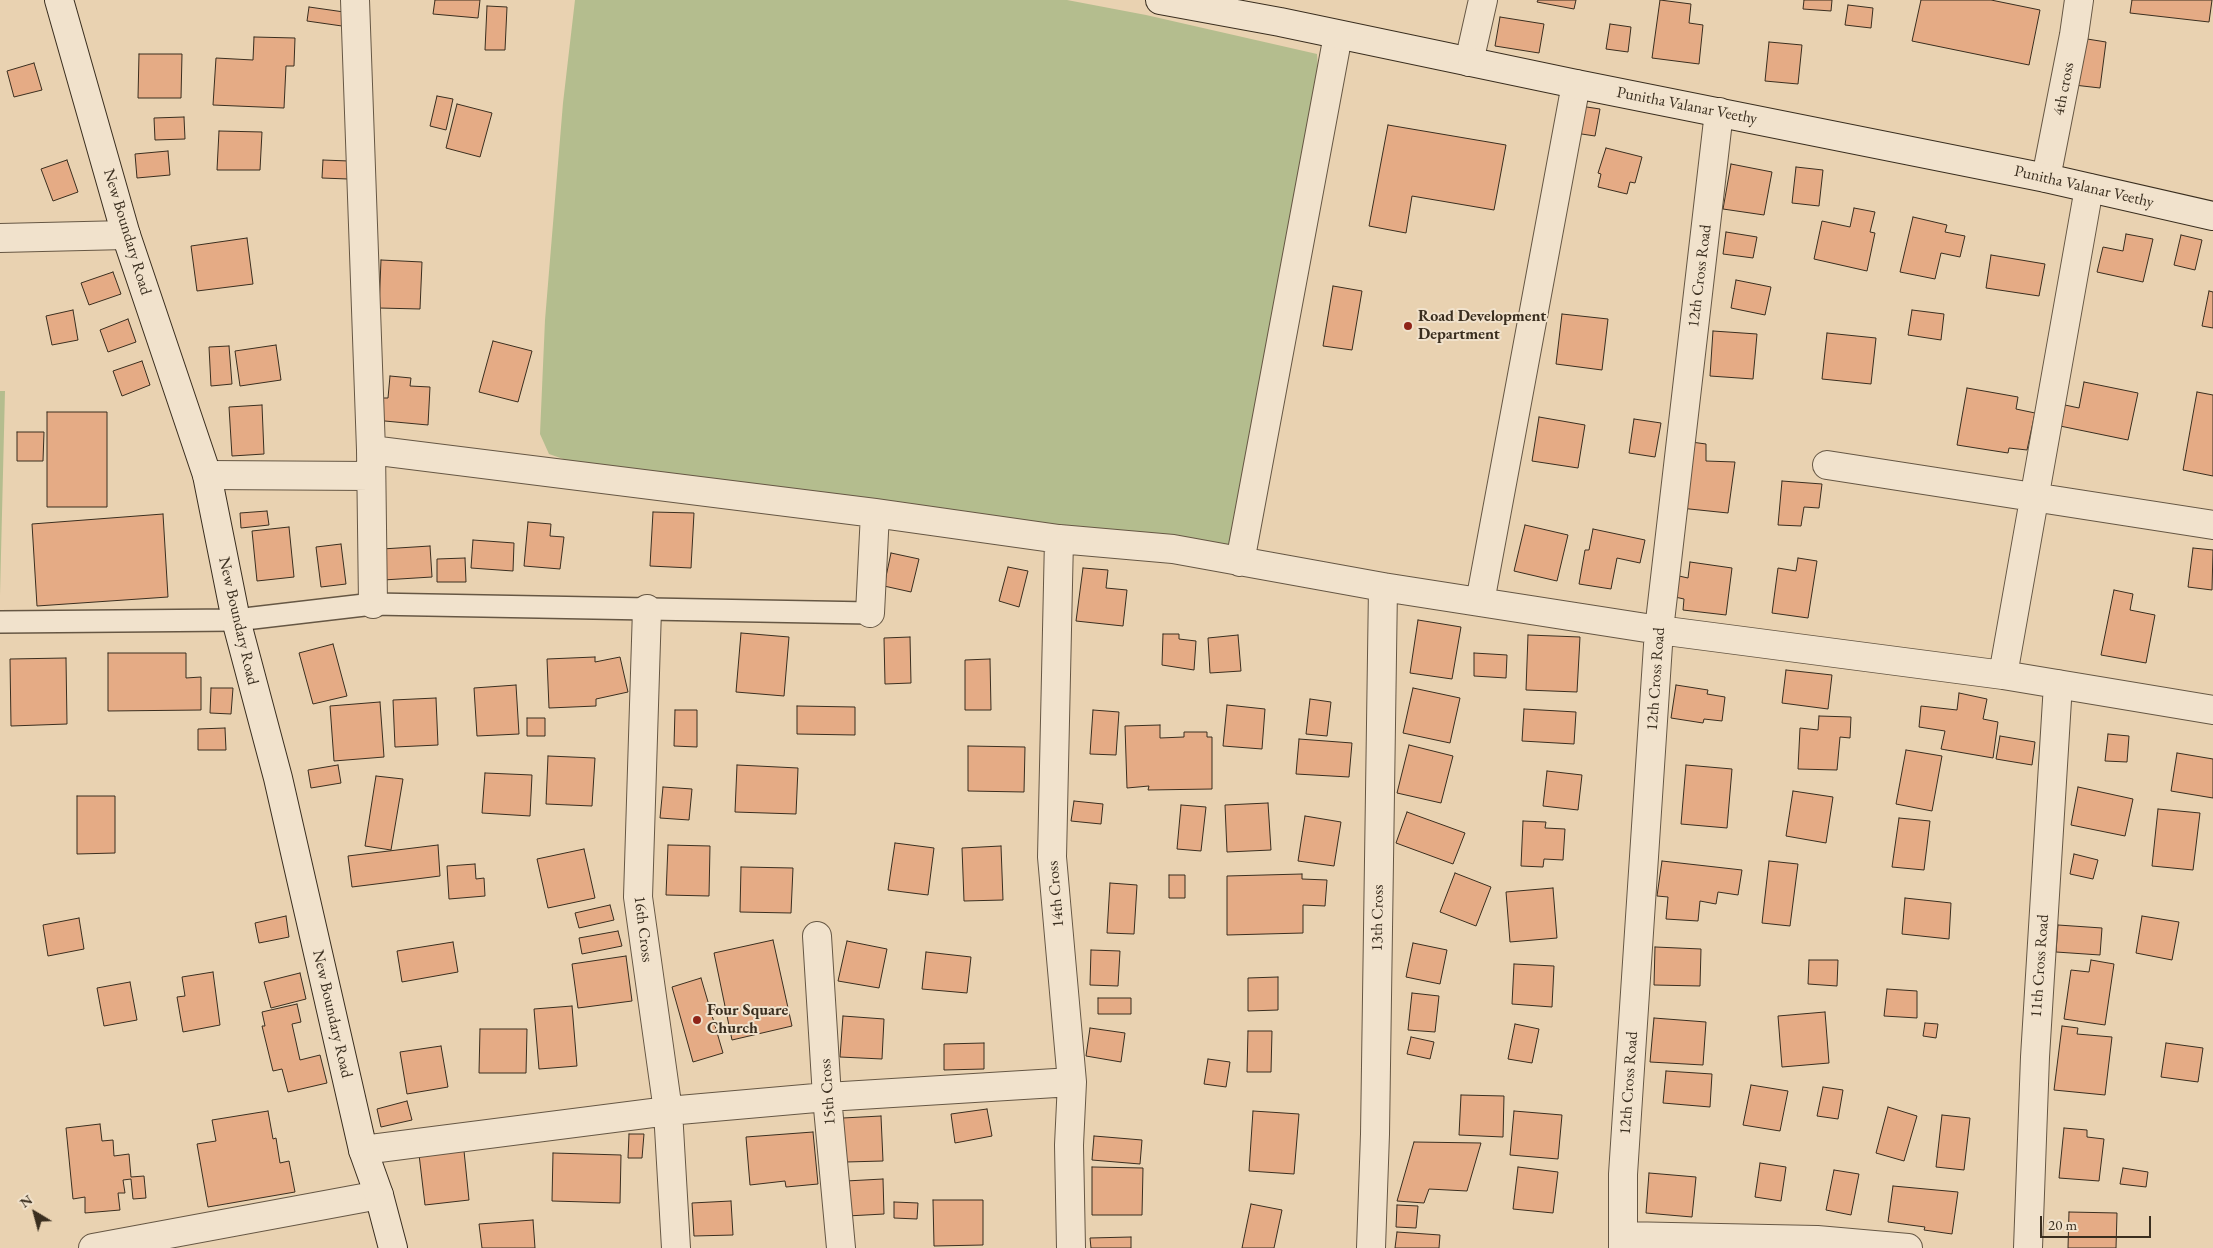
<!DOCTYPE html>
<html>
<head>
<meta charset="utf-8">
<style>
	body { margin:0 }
	#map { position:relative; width:2213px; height:1248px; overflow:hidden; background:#e9d2b1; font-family:"EB Garamond",serif }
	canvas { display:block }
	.north { position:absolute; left:10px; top:1188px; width:50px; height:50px; -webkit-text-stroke:4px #f1e2cc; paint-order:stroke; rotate:323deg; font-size:14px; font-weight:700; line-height:20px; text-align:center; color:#3a2e1f }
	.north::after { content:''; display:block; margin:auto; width:18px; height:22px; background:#3a2e1f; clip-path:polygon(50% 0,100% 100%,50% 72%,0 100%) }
	.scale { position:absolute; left:2040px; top:1216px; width:111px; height:22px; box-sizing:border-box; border:2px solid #3a2e1f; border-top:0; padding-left:6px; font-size:15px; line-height:18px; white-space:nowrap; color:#3a2e1f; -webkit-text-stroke:4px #f1e2cc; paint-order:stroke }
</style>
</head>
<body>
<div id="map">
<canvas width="2213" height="1248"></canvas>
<div class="north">N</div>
<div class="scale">20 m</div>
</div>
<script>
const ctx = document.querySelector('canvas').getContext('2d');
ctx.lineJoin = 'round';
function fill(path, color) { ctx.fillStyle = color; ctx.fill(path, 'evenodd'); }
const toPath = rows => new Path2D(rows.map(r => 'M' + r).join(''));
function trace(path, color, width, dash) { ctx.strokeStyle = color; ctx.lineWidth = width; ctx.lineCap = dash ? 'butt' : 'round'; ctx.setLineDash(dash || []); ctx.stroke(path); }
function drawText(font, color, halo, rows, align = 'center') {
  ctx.font = font + ' "EB Garamond",serif'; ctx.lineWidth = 4; ctx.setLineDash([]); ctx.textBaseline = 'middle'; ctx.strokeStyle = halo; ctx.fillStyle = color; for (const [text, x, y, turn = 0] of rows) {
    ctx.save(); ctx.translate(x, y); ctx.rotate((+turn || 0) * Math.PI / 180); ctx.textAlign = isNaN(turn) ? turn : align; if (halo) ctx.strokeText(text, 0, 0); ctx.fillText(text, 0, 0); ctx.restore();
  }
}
const green = toPath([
	[575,0,1067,0,1146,15,1317,54,1319,84,1230,549,569,461,549,454,540,434,545,320,563,103],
	[0,391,5,391,0,595]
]);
const building = toPath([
	[435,0,480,0,478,18,433,14,435,0],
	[1538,0,1576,0,1574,9,1537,2,1538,0],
	[1660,0,1691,4,1689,23,1703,25,1699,64,1652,58,1660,0],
	[1804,0,1832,0,1831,11,1803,9,1804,0],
	[1921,0,1991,0,2040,10,2029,65,1912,41,1921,0],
	[2132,0,2212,0,2209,22,2130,13,2132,0],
	[1848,5,1873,8,1871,28,1845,25,1848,5],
	[487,6,507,7,505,50,485,50,487,6],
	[309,7,344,12,342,26,307,21,309,7],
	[1500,17,1544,24,1539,53,1495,46,1500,17],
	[1610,24,1631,27,1628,52,1606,49,1610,24],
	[254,37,295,38,294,66,286,66,284,108,213,105,216,58,253,60,254,37],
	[2081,38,2106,42,2100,88,2074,85,2081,38],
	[1769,42,1802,45,1798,84,1765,81,1769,42],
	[139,54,182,54,181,98,138,98,139,54],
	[34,63,42,90,14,97,7,71,34,63],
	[437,96,453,99,446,130,430,126,437,96],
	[457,104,492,113,480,157,446,148,457,104],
	[1580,106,1600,109,1595,136,1575,133,1580,106],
	[184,117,185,139,155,140,154,118,184,117],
	[1388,125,1506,145,1494,210,1412,196,1406,233,1369,226,1388,125],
	[219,131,262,132,260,170,217,170,219,131],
	[1606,148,1642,157,1635,183,1630,182,1627,194,1598,187,1601,174,1598,173,1606,148],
	[168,151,170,175,137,178,135,154,168,151],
	[67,160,78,192,53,201,41,169,67,160],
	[323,160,349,161,348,179,322,178,323,160],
	[1731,164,1772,172,1764,215,1723,209,1731,164],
	[1796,167,1823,170,1819,206,1792,203,1796,167],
	[1854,208,1875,212,1870,232,1875,233,1867,271,1814,259,1822,221,1850,227,1854,208],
	[1913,217,1947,225,1945,232,1965,236,1960,257,1941,253,1935,279,1900,272,1913,217],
	[1726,232,1757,237,1753,258,1723,254,1726,232],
	[2126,234,2153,239,2143,282,2097,272,2103,247,2123,251,2126,234],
	[2181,235,2202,240,2195,270,2174,265,2181,235],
	[247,238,253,284,197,291,191,246,247,238],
	[1991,255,2045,264,2039,296,1986,288,1991,255],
	[381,260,422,262,420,309,379,308,381,260],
	[113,272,121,294,89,305,81,283,113,272],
	[1736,280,1771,287,1765,315,1731,308,1736,280],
	[1333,286,1362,291,1352,350,1323,346,1333,286],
	[2209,291,2213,292,2213,328,2202,326,2209,291],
	[73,310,78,340,52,345,46,316,73,310],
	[1912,310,1944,314,1941,340,1908,335,1912,310],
	[1562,314,1608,319,1602,370,1556,364,1562,314],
	[128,319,136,342,108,352,100,330,128,319],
	[1713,331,1757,334,1753,379,1710,376,1713,331],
	[1827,333,1876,338,1871,384,1822,379,1827,333],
	[493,341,532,351,518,402,479,392,493,341],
	[276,345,281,380,240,386,235,351,276,345],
	[229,346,232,384,211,386,209,347,229,346],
	[142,361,150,385,122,396,113,371,142,361],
	[390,376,411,378,410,386,430,387,428,425,374,420,376,398,388,398,390,376],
	[2084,382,2138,393,2128,440,2060,426,2065,405,2079,408,2084,382],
	[1967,388,2018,397,2016,409,2035,413,2027,450,2009,448,2008,453,1957,445,1967,388],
	[2197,392,2213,395,2213,476,2183,470,2197,392],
	[262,405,264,454,232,456,229,407,262,405],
	[47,412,107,412,107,507,47,507,47,412],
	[1539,417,1585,425,1578,468,1532,461,1539,417],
	[1634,419,1661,423,1655,457,1629,453,1634,419],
	[17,432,44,432,43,461,17,461,17,432],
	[1691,442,1706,444,1706,461,1735,462,1728,513,1680,508,1691,442],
	[1782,481,1822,484,1819,508,1804,507,1801,526,1778,525,1782,481],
	[267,511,269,525,241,528,240,513,267,511],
	[653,512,694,513,691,568,650,566,653,512],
	[163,514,168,597,37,606,32,524,163,514],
	[528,522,551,524,550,536,564,537,560,569,524,566,528,522],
	[1525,525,1568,535,1557,581,1514,571,1525,525],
	[289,527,294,577,257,581,252,531,289,527],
	[1593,529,1645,540,1640,563,1617,558,1611,589,1579,584,1585,550,1589,550,1593,529],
	[473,540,514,543,513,571,471,568,473,540],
	[341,544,346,584,321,587,316,547,341,544],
	[430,546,432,577,383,580,382,549,430,546],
	[2193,548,2213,550,2212,590,2188,587,2193,548],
	[891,553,919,559,911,592,884,586,891,553],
	[465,558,466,582,437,582,437,559,465,558],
	[1798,558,1817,561,1808,618,1772,613,1778,568,1796,571,1798,558],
	[1690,562,1732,568,1726,615,1683,610,1684,599,1675,597,1679,576,1688,578,1690,562],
	[1008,567,1028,571,1019,607,999,601,1008,567],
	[1083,568,1108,570,1106,588,1127,590,1123,626,1076,621,1083,568],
	[2114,590,2133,594,2130,610,2155,615,2146,663,2101,655,2114,590],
	[1418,620,1461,627,1452,679,1410,673,1418,620],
	[741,633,789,637,784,696,736,692,741,633],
	[1163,634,1179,634,1179,639,1196,641,1194,670,1162,665,1163,634],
	[1238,635,1241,671,1210,673,1208,638,1238,635],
	[1528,635,1580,637,1577,692,1526,690,1528,635],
	[910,637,911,683,885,684,884,638,910,637],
	[333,644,347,696,313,704,299,653,333,644],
	[108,653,186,653,186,678,201,677,201,710,108,711,108,653],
	[1474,653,1507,655,1506,678,1474,676,1474,653],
	[595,657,595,662,620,657,628,692,596,699,596,706,549,708,547,659,595,657],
	[66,658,67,724,11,726,10,659,66,658],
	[990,659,991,710,965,710,965,660,990,659],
	[1786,670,1832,675,1828,709,1782,703,1786,670],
	[516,685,519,734,477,736,474,688,516,685],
	[1676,685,1708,690,1707,694,1725,697,1722,721,1704,719,1703,723,1671,718,1676,685],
	[211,688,233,688,231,714,210,713,211,688],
	[1413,688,1460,698,1450,743,1403,733,1413,688],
	[1959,693,1987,699,1983,719,1998,722,1993,758,1941,749,1945,731,1919,727,1921,706,1957,710,1959,693],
	[436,698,438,745,395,747,393,700,436,698],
	[1310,699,1331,702,1327,736,1306,734,1310,699],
	[380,702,384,757,334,761,330,706,380,702],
	[1227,705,1265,709,1262,749,1223,746,1227,705],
	[797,706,855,707,855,735,797,734,797,706],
	[1524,709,1576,712,1574,744,1522,741,1524,709],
	[675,710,697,710,697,747,674,746,675,710],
	[1093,710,1119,712,1116,755,1090,754,1093,710],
	[1819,716,1851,717,1850,738,1840,737,1837,770,1798,769,1800,728,1818,730,1819,716],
	[527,718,545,718,545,736,527,736,527,718],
	[1160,725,1160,738,1184,737,1184,732,1207,732,1207,737,1212,737,1212,789,1148,790,1149,786,1127,788,1125,726,1160,725],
	[225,728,226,750,198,750,198,729,225,728],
	[2108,734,2129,736,2127,762,2105,761,2108,734],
	[2000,736,2035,742,2032,765,1996,759,2000,736],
	[1299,739,1352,743,1349,777,1296,774,1299,739],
	[1409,745,1453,756,1441,803,1397,793,1409,745],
	[968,746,1025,747,1024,792,968,791,968,746],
	[1906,750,1942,756,1932,811,1896,804,1906,750],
	[2177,753,2213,759,2213,798,2171,791,2177,753],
	[548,756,595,758,592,806,546,804,548,756],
	[338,765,341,783,311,788,308,770,338,765],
	[737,765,798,768,796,814,735,812,737,765],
	[1686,765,1732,769,1727,828,1681,824,1686,765],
	[1547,771,1582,775,1578,810,1543,806,1547,771],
	[485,773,532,775,530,816,482,813,485,773],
	[376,776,403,779,391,850,365,846,376,776],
	[663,787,692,789,689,820,660,818,663,787],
	[2078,787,2133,799,2125,836,2071,825,2078,787],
	[1793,791,1833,797,1826,843,1786,836,1793,791],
	[77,796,115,796,115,853,77,854,77,796],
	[1074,801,1103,804,1101,824,1071,821,1074,801],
	[1268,803,1271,850,1227,852,1225,805,1268,803],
	[1181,805,1206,807,1201,851,1177,849,1181,805],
	[2158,809,2200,813,2193,870,2152,866,2158,809],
	[1407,812,1465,833,1453,864,1396,843,1407,812],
	[1305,816,1341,822,1334,866,1298,861,1305,816],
	[1899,818,1930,821,1924,870,1892,867,1899,818],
	[1523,821,1546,822,1545,828,1565,829,1563,860,1544,859,1543,867,1521,866,1523,821],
	[895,843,934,848,928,895,888,890,895,843],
	[438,845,440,876,352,887,348,856,438,845],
	[668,845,710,846,709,896,666,895,668,845],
	[1001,846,1003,900,964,901,962,848,1001,846],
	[584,849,595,898,548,908,537,859,584,849],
	[2074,854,2098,860,2093,879,2070,874,2074,854],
	[1662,861,1742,870,1738,895,1718,892,1716,904,1700,901,1698,921,1666,919,1668,897,1657,896,1662,861],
	[1769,861,1798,864,1790,926,1762,923,1769,861],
	[475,864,476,879,484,878,485,896,449,899,447,866,475,864],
	[741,867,793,868,791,913,740,912,741,867],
	[1455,873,1491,887,1476,926,1440,912,1455,873],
	[1302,874,1302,879,1327,880,1325,906,1303,905,1303,933,1227,935,1227,876,1302,874],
	[1169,875,1185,875,1185,898,1169,898,1169,875],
	[1110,883,1137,885,1134,934,1107,933,1110,883],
	[1553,888,1557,938,1510,942,1506,892,1553,888],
	[1905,898,1951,903,1949,939,1902,934,1905,898],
	[610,905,614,920,579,928,575,913,610,905],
	[286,916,289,937,259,943,255,923,286,916],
	[2142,916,2179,922,2172,960,2136,953,2142,916],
	[79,918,84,949,48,956,43,925,79,918],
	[2058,925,2102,928,2100,955,2056,952,2058,925],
	[618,931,622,946,582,954,579,938,618,931],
	[773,940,792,1026,732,1040,714,953,773,940],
	[847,941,887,949,879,988,838,981,847,941],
	[453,942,458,972,402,982,397,951,453,942],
	[1413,943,1447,950,1440,984,1406,977,1413,943],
	[1655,947,1701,949,1700,986,1654,985,1655,947],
	[1091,950,1120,951,1118,986,1090,985,1091,950],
	[926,952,971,957,967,993,922,989,926,952],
	[626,956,632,1001,578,1008,572,964,626,956],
	[1809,960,1838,960,1837,986,1808,984,1809,960],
	[2091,960,2114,964,2105,1025,2064,1019,2071,970,2089,972,2091,960],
	[1514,964,1554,966,1552,1007,1512,1004,1514,964],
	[213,972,220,1025,183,1032,177,997,185,996,182,977,213,972],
	[300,973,306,999,271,1008,264,982,300,973],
	[1278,977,1278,1010,1248,1011,1248,978,1278,977],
	[701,978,723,1053,693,1062,672,987,701,978],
	[130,982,137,1020,104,1026,97,988,130,982],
	[1887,989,1917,991,1917,1018,1884,1016,1887,989],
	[1412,993,1439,996,1435,1032,1408,1030,1412,993],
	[1098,998,1131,998,1131,1014,1098,1014,1098,998],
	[297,1004,301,1022,292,1024,300,1060,320,1055,327,1083,288,1092,282,1069,273,1071,262,1026,265,1026,262,1012,297,1004],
	[572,1006,577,1066,539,1069,534,1009,572,1006],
	[1825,1012,1829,1063,1782,1067,1778,1016,1825,1012],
	[843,1016,884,1019,882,1059,840,1057,843,1016],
	[1654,1018,1706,1022,1703,1065,1650,1062,1654,1018],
	[1925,1023,1938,1024,1936,1038,1923,1036,1925,1023],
	[1515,1024,1539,1029,1532,1063,1508,1059,1515,1024],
	[2062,1026,2078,1028,2077,1034,2112,1037,2105,1095,2054,1090,2062,1026],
	[1090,1028,1125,1033,1121,1062,1086,1056,1090,1028],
	[480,1029,527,1029,526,1073,479,1073,480,1029],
	[1248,1031,1272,1031,1271,1072,1247,1072,1248,1031],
	[1411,1037,1434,1042,1430,1059,1407,1054,1411,1037],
	[984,1043,984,1069,944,1070,944,1044,984,1043],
	[2166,1043,2203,1048,2198,1082,2161,1077,2166,1043],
	[441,1046,448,1087,407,1094,400,1052,441,1046],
	[1208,1059,1230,1062,1226,1087,1204,1084,1208,1059],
	[1666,1071,1712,1074,1710,1107,1663,1103,1666,1071],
	[1751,1085,1788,1091,1780,1131,1743,1125,1751,1085],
	[1823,1087,1843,1090,1838,1119,1817,1116,1823,1087],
	[1461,1095,1504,1096,1503,1137,1459,1135,1461,1095],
	[407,1101,412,1120,381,1127,377,1109,407,1101],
	[1888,1107,1917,1116,1904,1161,1876,1153,1888,1107],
	[987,1109,992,1136,955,1143,951,1114,987,1109],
	[268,1111,273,1139,276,1138,280,1163,289,1161,295,1192,208,1207,197,1144,216,1141,212,1120,268,1111],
	[1253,1111,1299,1114,1294,1174,1249,1171,1253,1111],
	[1514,1111,1562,1115,1558,1159,1510,1155,1514,1111],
	[1942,1115,1970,1118,1964,1170,1936,1167,1942,1115],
	[881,1116,883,1161,846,1162,843,1118,881,1116],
	[100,1124,102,1141,113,1140,114,1156,129,1154,131,1177,144,1176,146,1198,133,1199,131,1179,123,1180,125,1193,118,1193,120,1210,85,1213,85,1197,73,1199,66,1128,100,1124],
	[2064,1128,2087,1130,2087,1137,2104,1139,2099,1181,2059,1178,2064,1128],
	[813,1132,818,1184,786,1187,785,1181,750,1185,746,1137,813,1132],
	[629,1134,644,1134,642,1158,628,1158,629,1134],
	[1094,1136,1142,1140,1140,1164,1092,1160,1094,1136],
	[463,1141,469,1200,425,1205,418,1146,463,1141],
	[1414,1142,1481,1143,1467,1191,1429,1189,1424,1203,1397,1201,1414,1142],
	[553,1153,621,1155,620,1203,552,1201,553,1153],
	[1760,1163,1786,1167,1781,1201,1755,1197,1760,1163],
	[1092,1167,1143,1168,1142,1215,1092,1215,1092,1167],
	[1518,1167,1558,1172,1553,1213,1513,1209,1518,1167],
	[2123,1168,2148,1172,2146,1187,2120,1184,2123,1168],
	[1834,1170,1859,1174,1851,1215,1826,1210,1834,1170],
	[1649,1173,1696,1177,1692,1217,1646,1213,1649,1173],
	[883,1179,884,1214,847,1216,846,1181,883,1179],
	[1893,1186,1958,1192,1952,1234,1924,1230,1925,1227,1888,1222,1893,1186],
	[933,1200,983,1200,983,1245,934,1246,933,1200],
	[731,1201,733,1235,694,1236,692,1203,731,1201],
	[894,1202,918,1203,917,1219,894,1218,894,1202],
	[1251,1204,1282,1210,1274,1248,1242,1248,1251,1204],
	[1397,1205,1418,1206,1416,1228,1396,1227,1397,1205],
	[2069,1212,2117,1213,2116,1248,2068,1248,2069,1212],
	[533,1220,535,1248,482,1248,479,1224,533,1220],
	[1397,1232,1440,1235,1439,1248,1395,1248,1397,1232],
	[1131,1237,1131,1248,1091,1248,1090,1238,1131,1237]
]);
const lane = toPath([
	[0,622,236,620,373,604,870,613]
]);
const street = toPath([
	[355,0,371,450,373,604],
	[1469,62,1483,0],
	[2046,178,2074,35,2079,0],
	[0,238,126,235],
	[371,450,875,513,1059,539,1173,549,1383,587,1659,630,2003,675,2213,710],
	[1827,465,2213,525],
	[207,475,371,476],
	[1059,539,1052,857,1072,1082,1069,1145,1071,1248],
	[1240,562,1338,35],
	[1480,602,1576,84],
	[647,609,638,897,668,1111,676,1248],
	[870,613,875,513],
	[2003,675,2089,188],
	[817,936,827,1097,841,1248],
	[363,1150,668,1111,827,1097,1072,1082],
	[1623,1236,1817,1240,1908,1248],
	[93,1248,379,1195],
	[1371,1248,1375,1134,1383,587],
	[1623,1248,1623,1174,1659,630,1719,112],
	[2028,1248,2035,1057,2058,684]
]);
const secondary = toPath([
	[59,0,126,235,207,475,236,620,278,778,363,1150,379,1195,393,1248],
	[1160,0,1280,22,1576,84,2046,178,2213,216]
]);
const markers = [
	[1408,326,5,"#8f2418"],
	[697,1020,5,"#8f2418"]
];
const streetNames = [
	["4th cross",2064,89,-79],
	["Punitha Valanar Veethy",1687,106,11],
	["Punitha Valanar Veethy",2084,187,13],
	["New Boundary Road",127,232,73],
	["12th Cross Road",1700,276,-83],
	["New Boundary Road",238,621,77],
	["12th Cross Road",1656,679,-86],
	["14th Cross",1056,894,-95],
	["13th Cross",1378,918,-89],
	["16th Cross",643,929,83],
	["11th Cross Road",2040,966,-86],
	["New Boundary Road",332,1014,77],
	["12th Cross Road",1629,1083,-86],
	["15th Cross",828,1092,-94]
];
const poiNames = [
	["Road Development",1418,317],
	["Department",1418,335],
	["Four Square",707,1011],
	["Church",707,1029]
];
fill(green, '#b4bd8e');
fill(building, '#e5ab85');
trace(building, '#3a2e1f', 1);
trace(lane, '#665744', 24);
trace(street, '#665744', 30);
trace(secondary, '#3a2e1f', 30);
trace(lane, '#f1e2cc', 21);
trace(street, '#f1e2cc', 28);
trace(secondary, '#f1e2cc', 28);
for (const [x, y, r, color] of markers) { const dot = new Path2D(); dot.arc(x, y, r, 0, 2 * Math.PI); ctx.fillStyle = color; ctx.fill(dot); trace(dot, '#f1e2cc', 2); }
drawText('16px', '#3a2e1f', '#f1e2cc', streetNames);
drawText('bold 16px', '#3a2e1f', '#f1e2cc', poiNames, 'left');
</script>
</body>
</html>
